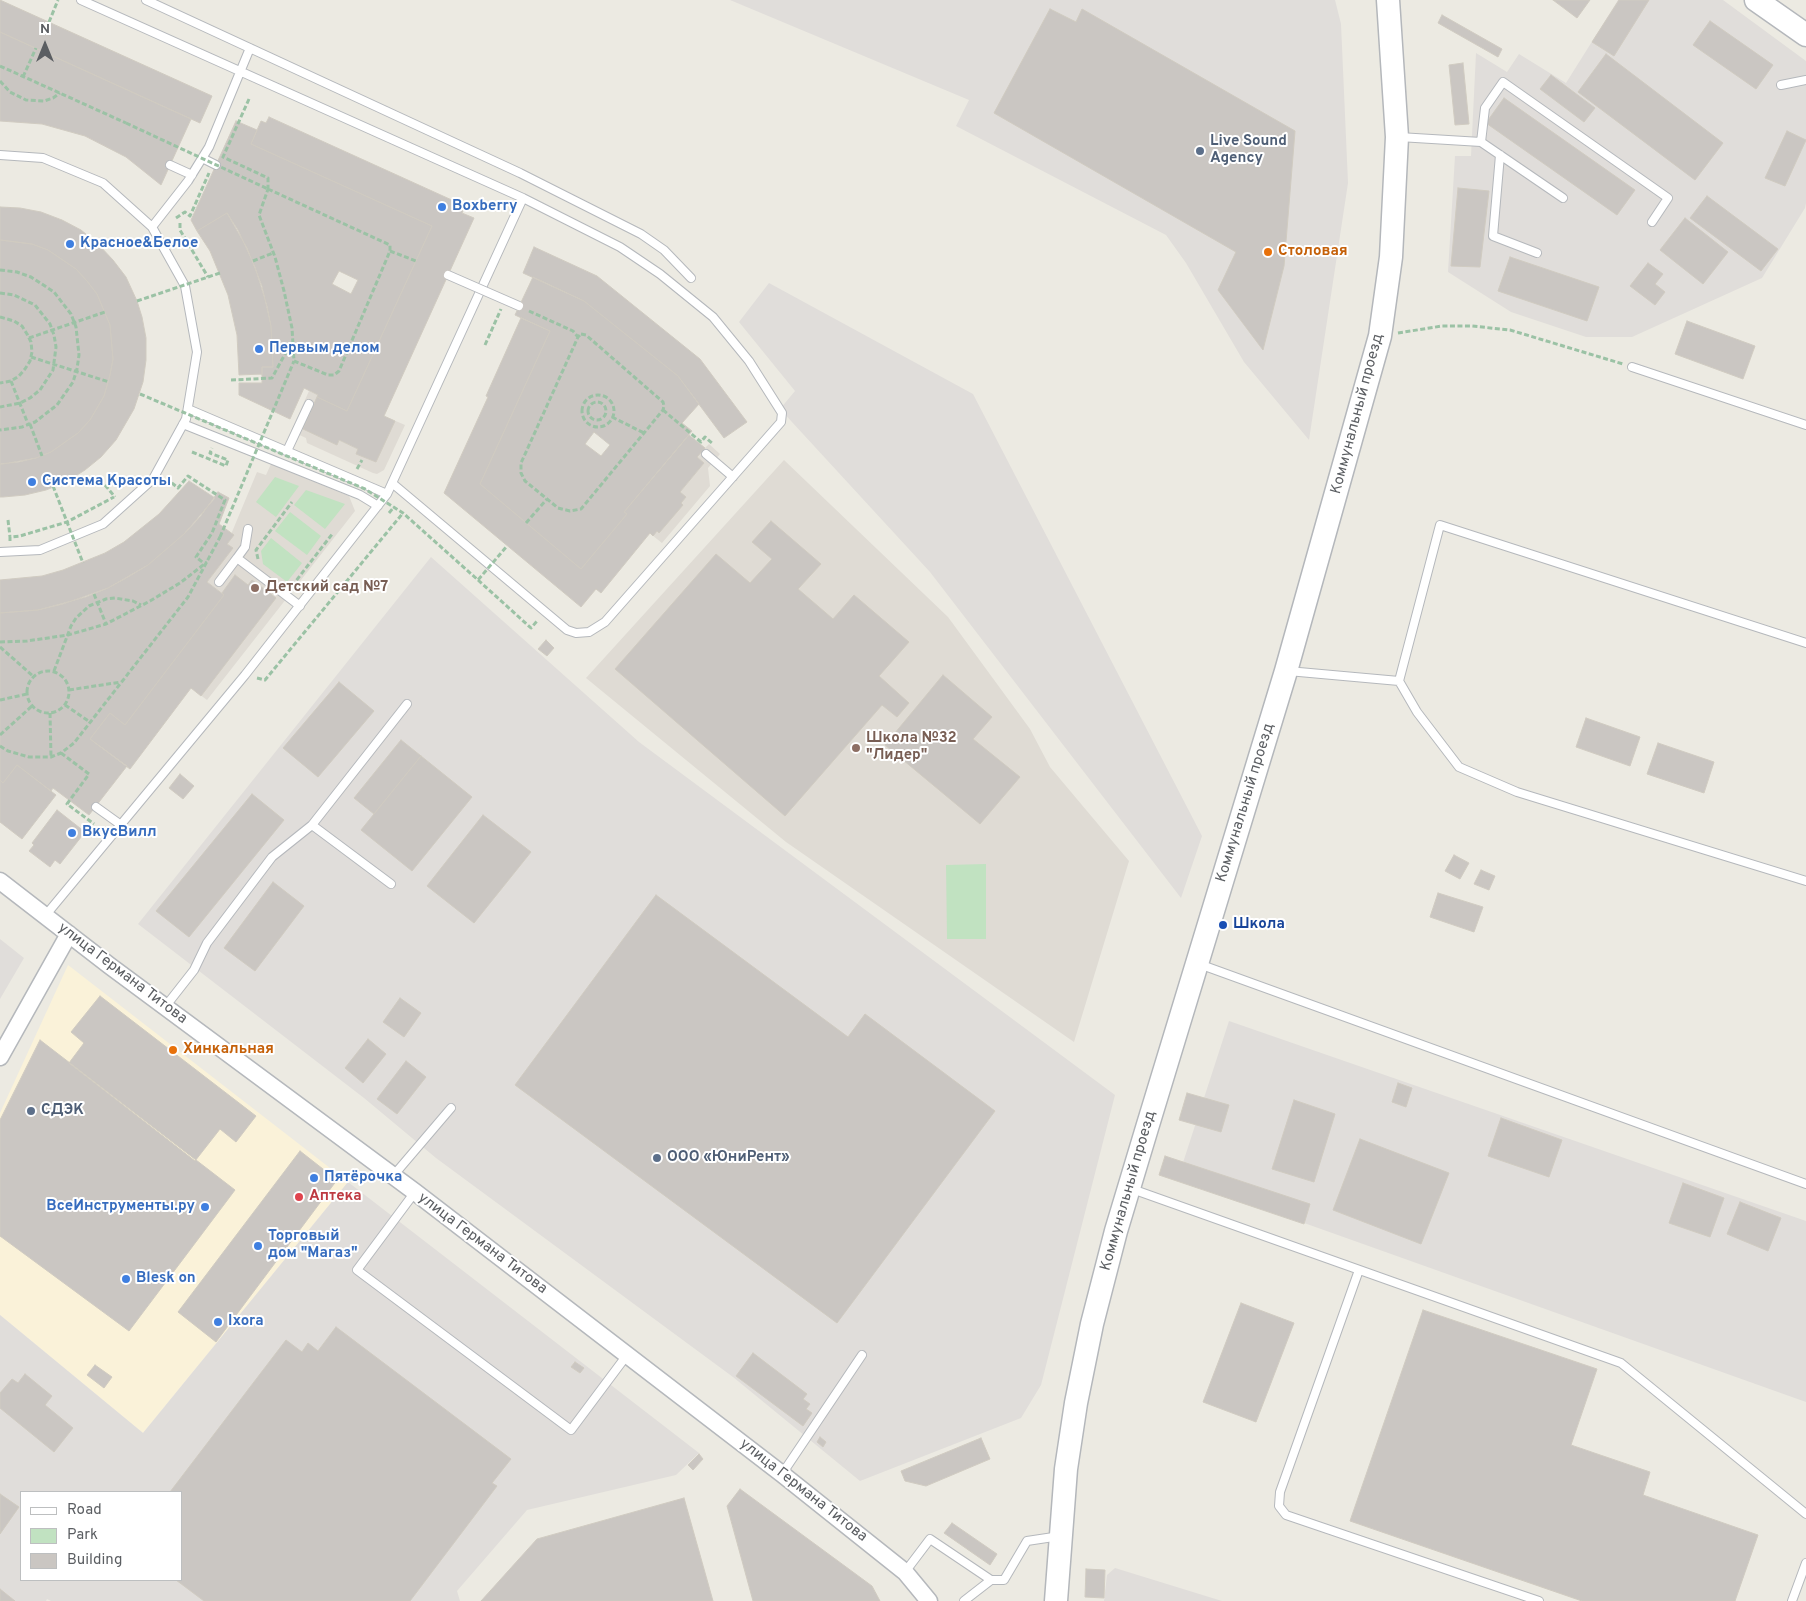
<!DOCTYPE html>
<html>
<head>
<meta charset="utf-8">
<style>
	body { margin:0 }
	#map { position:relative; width:1806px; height:1601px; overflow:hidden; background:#eceae2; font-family:Overpass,sans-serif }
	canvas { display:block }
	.legend { position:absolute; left:20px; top:1491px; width:162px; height:90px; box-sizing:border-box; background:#fff; border:1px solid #bdbfc0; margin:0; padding:6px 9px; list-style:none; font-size:15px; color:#5b5e62 }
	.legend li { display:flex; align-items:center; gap:10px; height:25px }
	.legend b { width:25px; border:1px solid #bdbfc0 }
	.north { position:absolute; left:20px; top:20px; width:50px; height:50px; -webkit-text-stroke:4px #fff; paint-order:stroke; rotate:0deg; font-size:14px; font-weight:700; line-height:20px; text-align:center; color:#5b5e62 }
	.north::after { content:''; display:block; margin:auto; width:18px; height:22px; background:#5b5e62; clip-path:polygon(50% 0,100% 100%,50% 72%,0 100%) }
</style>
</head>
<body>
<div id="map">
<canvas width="1806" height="1601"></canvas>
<ul class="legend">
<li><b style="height:6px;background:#fff"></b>Road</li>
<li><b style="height:14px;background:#c1e2c1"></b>Park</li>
<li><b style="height:14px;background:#cac6c2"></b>Building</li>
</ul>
<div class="north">N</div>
</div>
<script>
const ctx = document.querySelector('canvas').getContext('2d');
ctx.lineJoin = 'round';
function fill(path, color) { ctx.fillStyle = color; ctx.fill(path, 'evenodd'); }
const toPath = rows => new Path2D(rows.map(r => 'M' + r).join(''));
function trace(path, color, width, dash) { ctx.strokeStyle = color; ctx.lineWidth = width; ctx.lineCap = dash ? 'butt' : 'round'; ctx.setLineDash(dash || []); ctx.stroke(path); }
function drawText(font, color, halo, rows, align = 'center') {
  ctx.font = font + ' Overpass,sans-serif'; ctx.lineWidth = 4; ctx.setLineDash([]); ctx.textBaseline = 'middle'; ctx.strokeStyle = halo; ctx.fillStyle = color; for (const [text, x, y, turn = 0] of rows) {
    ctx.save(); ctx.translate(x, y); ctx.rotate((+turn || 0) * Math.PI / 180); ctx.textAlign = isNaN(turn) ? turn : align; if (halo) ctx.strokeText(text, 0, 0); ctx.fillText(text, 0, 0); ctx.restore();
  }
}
const commercial = toPath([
	[68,965,348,1182,143,1433,0,1315,0,1113]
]);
const industrial = toPath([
	[730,0,1335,0,1341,24,1348,183,1309,440,1244,362,1186,263,1166,235,956,126,969,100],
	[1618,0,1723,0,1806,61,1806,203,1805,208,1762,278,1632,337,1586,337,1511,312,1448,272,1455,156,1471,156,1476,53,1507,72,1519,54,1566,83],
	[769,283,973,394,1202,836,1181,898,930,572,780,409,795,391,739,322],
	[431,557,639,742,1115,1095,1041,1385,1021,1418,860,1481,733,1377,436,1158,364,1098,138,924],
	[0,939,24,958,0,999],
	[1229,1021,1806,1221,1806,1402,1178,1178],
	[348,1182,699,1453,676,1475,527,1510,457,1591,460,1601,51,1601,47,1599,46,1601,0,1601,0,1315,143,1433],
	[21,1492,181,1492,181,1580,21,1580],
	[1115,1568,1222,1601,1104,1601,1107,1575]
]);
const education = toPath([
	[309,391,318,395,325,434,367,453,384,416,405,425,384,470,377,474,373,473,307,443,306,438,291,431],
	[689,435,705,448,709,444,720,454,708,468,710,486,662,543,647,531,704,463,681,444],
	[784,460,948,617,1030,729,1050,767,1129,861,1074,1042,786,842,586,678],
	[271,464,349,496,355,511,207,700,191,688,248,613,207,582,232,548,227,544,257,472,266,475]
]);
const green = toPath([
	[275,477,299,486,276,517,256,502],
	[306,490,345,504,325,529,294,505],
	[290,512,321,536,307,555,275,531],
	[271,538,302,563,287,582,263,564,261,551],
	[986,864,986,939,947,939,946,865]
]);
const building = toPath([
	[0,0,212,96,200,123,0,32,0,0],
	[1553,0,1590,0,1577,18,1553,0],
	[1619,0,1649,0,1614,56,1592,42,1619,0],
	[1050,9,1076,22,1082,9,1295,131,1284,266,1263,350,1218,290,1236,252,994,113,1050,9],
	[1442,15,1502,49,1498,57,1438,23,1442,15],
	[1710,21,1773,65,1756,89,1693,45,1710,21],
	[0,32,191,119,161,185,126,157,85,136,42,124,0,121,0,32],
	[1606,54,1723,143,1695,180,1578,92,1606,54],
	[1463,63,1469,124,1455,125,1449,65,1463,63],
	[1551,75,1595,108,1584,122,1540,89,1551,75],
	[1504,98,1635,190,1617,215,1486,123,1504,98],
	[269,117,465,206,462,213,474,218,384,416,395,421,376,462,356,454,358,449,339,440,337,445,303,429,317,397,347,411,432,226,251,144,261,121,266,123,269,117],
	[236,121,257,130,251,144,432,226,347,411,317,397,318,395,304,388,290,419,239,395,239,383,262,383,262,367,273,367,271,326,262,286,247,248,227,213,197,231,191,220,236,121],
	[1787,131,1806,140,1785,186,1765,178,1787,131],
	[1458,188,1489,191,1480,267,1451,266,1458,188],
	[1707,196,1778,249,1761,271,1690,218,1707,196],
	[0,207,20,208,41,212,62,220,81,230,98,244,113,260,126,277,137,301,142,317,146,338,146,360,143,382,134,409,116,440,101,457,85,470,66,482,46,490,25,495,3,497,0,497,0,464,19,462,36,458,51,452,78,433,90,420,104,396,110,375,113,359,110,325,97,294,87,281,76,269,48,250,32,244,0,240,0,207],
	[227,213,238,230,255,267,267,306,271,326,273,367,262,367,262,374,239,375,237,335,228,295,210,251,197,231,227,213],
	[1685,218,1728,252,1703,284,1660,250,1685,218],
	[0,240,32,244,48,250,76,269,87,281,97,294,110,325,113,359,110,375,104,396,90,420,78,433,51,452,36,458,3,464,0,464,0,240],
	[534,247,597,276,700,359,747,422,724,438,678,376,584,301,523,273,534,247],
	[1510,257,1599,287,1587,321,1498,291,1510,257],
	[1648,263,1663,274,1655,284,1665,292,1655,305,1630,286,1648,263],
	[339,271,358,280,351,294,332,284,339,271],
	[533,277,584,301,678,376,699,404,682,423,692,431,624,512,627,514,581,569,480,484,550,331,515,315,533,277],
	[521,318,550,331,480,484,581,569,627,514,624,512,689,435,705,448,697,457,704,463,680,492,686,497,681,503,683,505,659,533,657,531,653,536,650,533,601,593,596,589,581,607,444,493,488,397,486,396,521,318],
	[1687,321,1755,346,1743,379,1675,354,1687,321],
	[594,432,610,445,601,456,585,444,594,432],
	[189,481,215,498,184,534,148,565,108,588,86,597,38,610,0,613,0,580,42,576,63,570,105,553,124,542,159,514,189,481],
	[218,492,229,498,219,524,234,535,227,544,233,548,207,582,224,595,125,725,110,713,90,739,127,766,89,815,53,788,51,791,17,765,3,783,0,780,0,613,38,610,63,604,108,588,128,577,148,565,184,534,200,517,218,492],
	[771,521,821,564,798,589,833,619,854,595,909,642,879,676,909,703,897,717,882,705,785,816,615,669,716,554,750,583,772,559,752,542,771,521],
	[235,575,248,585,252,580,276,598,201,696,191,688,130,769,90,739,110,713,125,725,224,595,222,593,235,575],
	[546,640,554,648,547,656,538,649,546,640],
	[943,675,992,717,973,739,1020,777,980,824,885,745,943,675],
	[339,682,374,711,318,777,283,748,339,682],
	[1586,718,1640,737,1630,766,1576,747,1586,718],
	[401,740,421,756,374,814,354,798,401,740],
	[1658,743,1714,762,1704,793,1647,774,1658,743],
	[421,756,472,797,412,871,361,830,421,756],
	[17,765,56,795,22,839,0,822,0,780,3,783,17,765],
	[180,774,194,786,183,799,169,788,180,774],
	[252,794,284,820,189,937,156,911,252,794],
	[57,810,85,832,60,864,55,860,50,867,29,851,34,845,32,843,57,810],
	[483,815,531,852,474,923,427,886,483,815],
	[1454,855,1469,863,1460,879,1445,871,1454,855],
	[1481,870,1495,876,1489,890,1474,884,1481,870],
	[273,882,304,906,255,971,224,948,273,882],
	[1438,893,1483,907,1474,932,1430,917,1438,893],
	[656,895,848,1037,865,1014,995,1111,837,1323,515,1085,656,895],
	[100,996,256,1116,236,1142,220,1129,195,1161,69,1063,84,1043,71,1032,100,996],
	[400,998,421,1013,404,1037,383,1022,400,998],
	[368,1039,386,1054,363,1083,345,1068,368,1039],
	[40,1040,235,1190,129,1331,0,1236,0,1120,40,1040],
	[406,1061,426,1077,397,1114,377,1099,406,1061],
	[1398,1083,1412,1088,1406,1107,1392,1102,1398,1083],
	[1187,1093,1229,1105,1221,1132,1179,1120,1187,1093],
	[1294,1100,1335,1114,1314,1182,1272,1169,1294,1100],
	[1501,1118,1562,1140,1549,1177,1488,1156,1501,1118],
	[1360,1139,1449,1173,1421,1244,1333,1210,1360,1139],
	[300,1151,337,1180,216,1342,178,1312,300,1151],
	[1165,1156,1310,1204,1304,1224,1159,1175,1165,1156],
	[1683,1183,1724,1198,1710,1237,1669,1223,1683,1183],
	[1740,1202,1781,1218,1768,1251,1727,1234,1740,1202],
	[1241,1303,1294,1323,1256,1422,1203,1402,1241,1303],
	[1423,1310,1597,1369,1571,1445,1650,1472,1643,1495,1758,1535,1735,1601,1582,1601,1350,1521,1423,1310],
	[336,1327,511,1459,492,1483,497,1486,410,1601,204,1601,176,1580,181,1580,181,1492,170,1492,286,1340,302,1352,308,1343,318,1351,336,1327],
	[753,1353,807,1394,803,1399,810,1404,806,1409,812,1413,803,1426,736,1376,753,1353],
	[575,1362,584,1368,580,1373,571,1367,575,1362],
	[95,1365,112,1377,104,1388,87,1375,95,1365],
	[25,1374,52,1396,45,1405,73,1428,54,1452,0,1408,0,1393,12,1379,18,1383,25,1374],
	[820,1437,826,1442,823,1447,817,1442,820,1437],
	[981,1438,990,1459,926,1486,905,1481,901,1471,981,1438],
	[699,1454,703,1459,693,1470,688,1465,699,1454],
	[740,1489,872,1586,880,1601,753,1601,727,1506,740,1489],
	[0,1494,19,1507,0,1534,0,1494],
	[684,1498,713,1601,481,1601,537,1539,684,1498],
	[952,1523,997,1554,990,1565,944,1533,952,1523],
	[1086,1569,1105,1570,1104,1598,1085,1597,1086,1569],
	[0,1589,15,1601,0,1601,0,1589]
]);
const path = toPath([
	[49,22,58,0],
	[0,66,126,123],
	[23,77,36,48],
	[0,81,10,92,26,100,44,101,53,98,60,93],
	[249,99,223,157,268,178,268,189],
	[268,189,390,245,390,251,339,371,334,375,328,375,294,361,292,328,284,291,275,257,259,215,268,189],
	[176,218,185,212,190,216,209,173],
	[180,223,180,230,208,277],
	[390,251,416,261],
	[253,261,273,253],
	[0,270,17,272,31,277,54,292,71,314,76,327,79,355,77,369,73,382,57,405,35,422,22,427,0,430],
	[0,293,14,295,35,305,50,324,54,335,56,347,53,370,40,390,30,398,20,403,0,407],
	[529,311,573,331,578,337],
	[0,317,14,321,22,326,27,334,31,342,32,352,30,361,25,369,19,376,11,381,0,383],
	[1398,333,1442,326,1472,326,1510,330,1623,364],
	[581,334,586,335,663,402,664,406,663,410,581,509,570,511,558,508,525,481,521,473,521,463,578,337,581,334],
	[29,338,105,312],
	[485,345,501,309],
	[31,357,109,382],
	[231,380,272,378,285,354,287,352,293,351],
	[11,381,28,424],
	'582 411a16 16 0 1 1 32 0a16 16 0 1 1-32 0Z',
	'588 411a9 9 0 1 1 18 0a9 9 0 1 1-18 0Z',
	[663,410,701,442,705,437,712,443],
	[612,417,644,433],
	[30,424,42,456],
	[192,452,226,466,228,460,210,453,212,448],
	[357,469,362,460],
	[166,478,178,488,188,476,225,500,212,533,196,557,205,564],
	[105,485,115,497],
	[389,513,394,507],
	[8,520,10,537],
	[526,523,547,499],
	[10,541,10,537,20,536,67,522,114,497],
	[258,559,256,550,292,502],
	[478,580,531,628,538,620],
	[292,586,333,533],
	[94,594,106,624],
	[0,642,27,641,68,635,106,624,150,601,180,583,207,562],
	[0,647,33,676],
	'27 692a21 21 0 1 1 42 0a21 21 0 1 1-42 0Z',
	[54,671,71,626,76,618,89,606,106,599,115,598,133,601,141,605],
	[257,678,265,680,403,513],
	[69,690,121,682],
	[0,700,27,694],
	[65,705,90,722],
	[50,713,51,757],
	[0,735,32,706],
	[0,746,8,751,29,757,51,757,61,753,74,743,188,597,220,537],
	[61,753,89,774,67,804,94,824]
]);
const lane = toPath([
	[81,0,523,198,620,247,660,274,713,317,749,361,782,413,781,422,605,622,589,632,576,633,567,630,392,483],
	[146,0,520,173,641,234,664,250,691,278],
	[1781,85,1806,80],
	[1399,137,1481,142,1563,198],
	[1481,142,1485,108,1503,82,1668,198,1652,222],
	[0,155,43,158,103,183,152,227,185,286,197,352,186,419,153,479,103,524,40,550,0,552],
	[1500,155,1493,236,1537,253],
	[202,158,216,165],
	[170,165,192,175],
	[152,227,188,181,209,147,250,48],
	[1632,367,1806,425],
	[188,409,387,494],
	[183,424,360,495,378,506],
	[287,451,309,404],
	[706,454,733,477],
	[248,529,245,547,237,558,300,606],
	[219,582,237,558],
	[1288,671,1399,681,1440,525,1806,643],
	[1399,681,1417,712,1459,767,1517,792,1806,881],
	[96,807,121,825],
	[312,825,391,884],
	[45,916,245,675,387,494,523,198],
	[1199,964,1806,1184],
	[165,1007,194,970,207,943,272,857,312,825,407,704],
	[393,1176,451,1108],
	[1132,1189,1621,1363,1806,1514],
	[415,1192,357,1270,571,1430,627,1355],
	[1359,1270,1280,1492,1279,1506,1286,1515,1539,1601],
	[782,1474,862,1355],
	[905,1572,930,1539,991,1580,964,1601],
	[991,1580,1004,1580,1027,1541,1060,1536],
	[1792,1601,1806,1563]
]);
const street = toPath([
	[0,881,110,966,415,1192,782,1474,905,1572,929,1601],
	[0,1057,69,934]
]);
const secondary = toPath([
	[1756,0,1806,35],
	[1056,1601,1066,1469,1076,1403,1092,1324,1116,1231,1147,1128,1286,671,1380,336,1391,257,1397,137,1388,0]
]);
const pathBridge = toPath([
	[126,123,268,189],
	[137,301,220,273],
	[140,394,365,489,403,513,478,580,507,546],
	[53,486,83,563],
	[220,537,294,361]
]);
const laneBridge = toPath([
	[448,275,519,306]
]);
const markers = [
	[1200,151,5,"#5c6f8a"],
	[442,207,5,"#3f7fe0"],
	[70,244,5,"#3f7fe0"],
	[1268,252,5,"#e8710a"],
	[259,349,5,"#3f7fe0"],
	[32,482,5,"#3f7fe0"],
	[255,588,5,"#8d6e63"],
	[856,748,5,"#8d6e63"],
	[72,833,5,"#3f7fe0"],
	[1223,925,5,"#1a4fb4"],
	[173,1050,5,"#e8710a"],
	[31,1111,5,"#5c6f8a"],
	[657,1158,5,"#5c6f8a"],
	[314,1178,5,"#3f7fe0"],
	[299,1197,5,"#e0444e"],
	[205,1207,5,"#3f7fe0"],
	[258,1246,5,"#3f7fe0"],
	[126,1279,5,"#3f7fe0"],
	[218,1322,5,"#3f7fe0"]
];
const serviceNames = [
	["Live Sound",1210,142],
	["Agency",1210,159],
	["СДЭК",41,1111],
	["ООО «ЮниРент»",667,1158]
];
const shopNames = [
	["Boxberry",452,207],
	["Красное&Белое",80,244],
	["Первым делом",269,349],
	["Система Красоты",42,482],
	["ВкусВилл",82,833],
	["Пятёрочка",324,1178],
	["ВсеИнструменты.ру",195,1207,"right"],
	["Торговый",268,1237],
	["дом \"Магаз\"",268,1254],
	["Blesk on",136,1279],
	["Ixora",228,1322]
];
const foodNames = [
	["Столовая",1278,252],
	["Хинкальная",183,1050]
];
const streetNames = [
	["Коммунальный проезд",1358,414,-75],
	["Коммунальный проезд",1246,803,-73],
	["улица Германа Титова",122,974,37],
	["Коммунальный проезд",1129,1191,-74],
	["улица Германа Титова",482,1244,37],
	["улица Германа Титова",803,1491,38]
];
const educationNames = [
	["Детский сад №7",265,588],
	["Школа №32",866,739],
	["\"Лидер\"",866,756]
];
const transitNames = [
	["Школа",1233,925]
];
const healthNames = [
	["Аптека",309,1197]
];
fill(commercial, '#faf2d9');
fill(industrial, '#e0ddda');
fill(education, '#dfdbd4');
fill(green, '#c1e2c1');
fill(building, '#cac6c2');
trace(building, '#d0cbc1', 1);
trace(lane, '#b5b8bc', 10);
trace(street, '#b5b8bc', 19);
trace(secondary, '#b4b7bb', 25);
trace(path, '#9bc2a5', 3, [5, 2.5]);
trace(lane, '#fff', 8);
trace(street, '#fff', 16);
trace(secondary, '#fff', 22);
trace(laneBridge, '#b5b8bc', 10, []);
trace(pathBridge, '#9bc2a5', 3, [5, 2.5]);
trace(laneBridge, '#fff', 8);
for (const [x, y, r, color] of markers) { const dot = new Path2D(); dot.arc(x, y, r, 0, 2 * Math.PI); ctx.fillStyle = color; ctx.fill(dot); trace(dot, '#fff', 2); }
drawText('bold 15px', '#4e5e75', '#fff', serviceNames, 'left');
drawText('bold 15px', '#366cbe', '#fff', shopNames, 'left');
drawText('bold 15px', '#c56008', '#fff', foodNames, 'left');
drawText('15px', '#5b5e62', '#fff', streetNames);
drawText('bold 15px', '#785e54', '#fff', educationNames, 'left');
drawText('bold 15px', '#164399', '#fff', transitNames, 'left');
drawText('bold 15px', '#be3a42', '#fff', healthNames, 'left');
</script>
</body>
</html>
